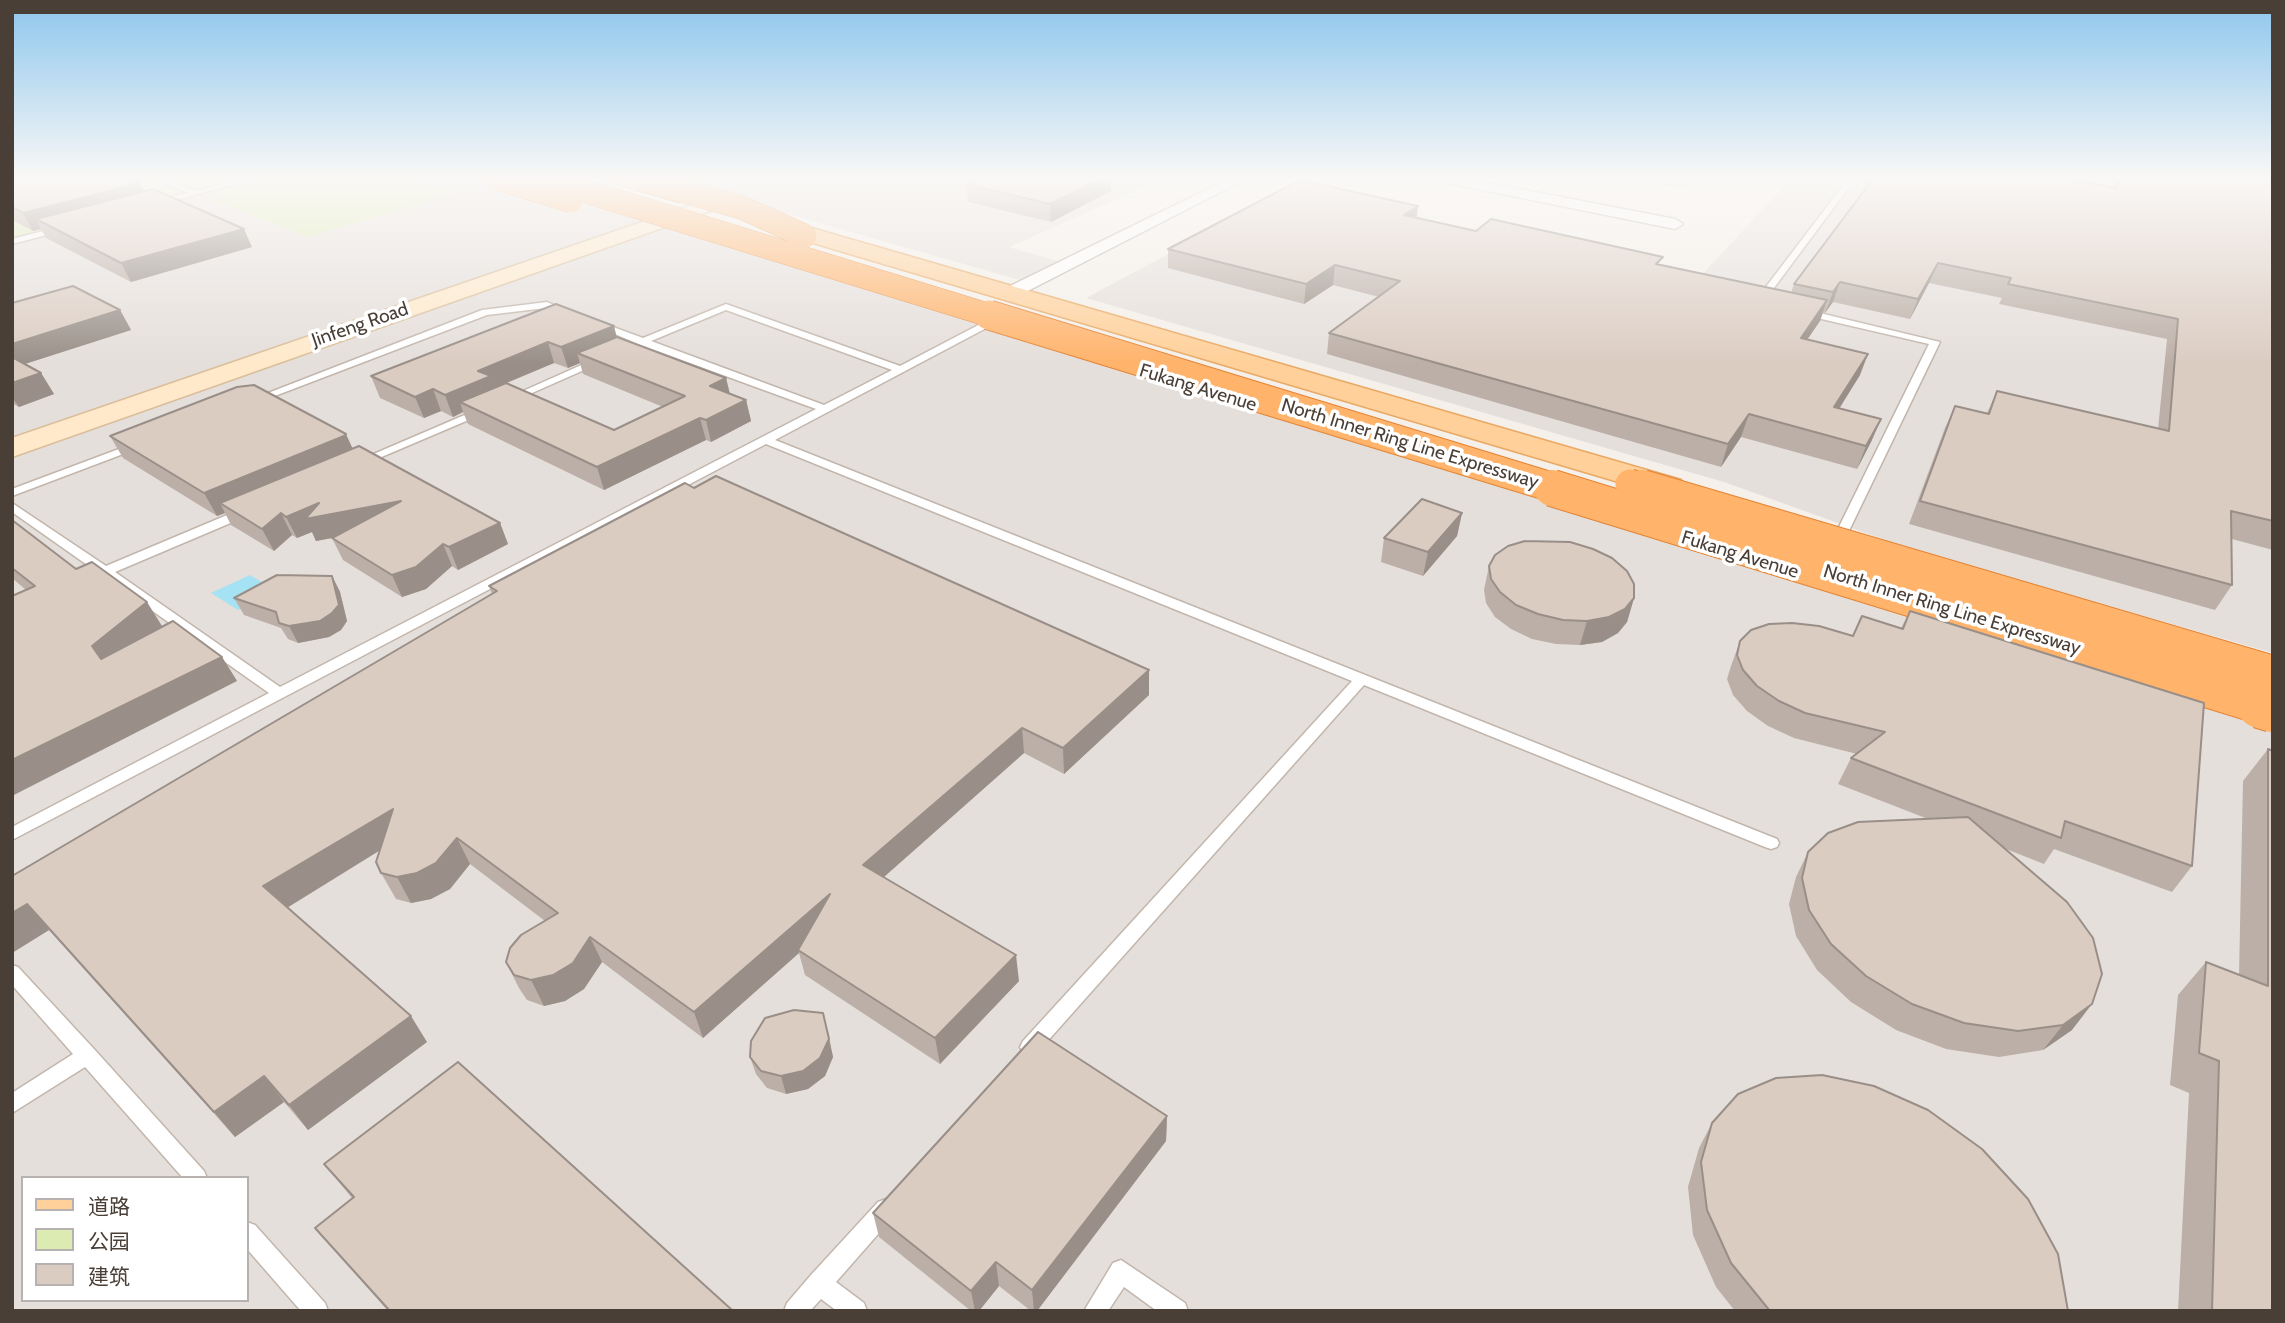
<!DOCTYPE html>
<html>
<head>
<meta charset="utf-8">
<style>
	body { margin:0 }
	#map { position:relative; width:2285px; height:1323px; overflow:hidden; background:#f5f0ea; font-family:Cabin,"Noto Sans SC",sans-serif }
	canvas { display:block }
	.frame { position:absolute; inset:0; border:14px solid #4a3f37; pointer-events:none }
	.legend { position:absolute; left:21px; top:1176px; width:228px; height:126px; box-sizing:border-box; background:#fff; border:2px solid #b7b2af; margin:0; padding:9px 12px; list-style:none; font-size:21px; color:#4a3f37 }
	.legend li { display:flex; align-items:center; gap:14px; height:35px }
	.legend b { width:35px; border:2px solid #b7b2af }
</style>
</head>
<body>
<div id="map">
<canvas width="2285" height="1323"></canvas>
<div class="frame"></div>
<ul class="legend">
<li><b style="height:9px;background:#ffd099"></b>道路</li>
<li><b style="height:19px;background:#dbebb1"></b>公园</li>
<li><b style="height:19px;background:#dbccc2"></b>建筑</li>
</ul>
</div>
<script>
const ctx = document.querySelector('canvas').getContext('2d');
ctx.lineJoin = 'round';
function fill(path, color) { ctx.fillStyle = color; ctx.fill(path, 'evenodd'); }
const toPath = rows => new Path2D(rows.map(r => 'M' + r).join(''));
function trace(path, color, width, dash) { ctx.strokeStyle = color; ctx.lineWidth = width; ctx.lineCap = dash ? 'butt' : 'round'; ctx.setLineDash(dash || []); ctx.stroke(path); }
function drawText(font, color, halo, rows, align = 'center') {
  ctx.font = font + ' Cabin,sans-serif'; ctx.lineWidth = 7; ctx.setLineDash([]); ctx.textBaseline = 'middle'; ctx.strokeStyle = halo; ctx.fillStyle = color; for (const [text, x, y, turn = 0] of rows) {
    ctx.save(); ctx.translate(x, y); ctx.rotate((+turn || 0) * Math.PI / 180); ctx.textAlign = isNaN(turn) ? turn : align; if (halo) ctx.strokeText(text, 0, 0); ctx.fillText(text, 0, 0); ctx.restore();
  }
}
const industrial = toPath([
	[12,179,572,179,2273,720,2273,1311,12,1311],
	[23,1178,247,1178,247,1300,23,1300],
	[665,179,1163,179,1009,247,1068,264,1030,283],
	[1791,179,2273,179,2273,653,1913,550,1724,482,1086,298,1288,190,1696,281]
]);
const green = toPath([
	[12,179,415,179,459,193,308,237,195,193,12,238]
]);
const water = toPath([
	[250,575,277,591,238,610,211,593]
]);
const lane = toPath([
	[155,179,164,179,196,191,243,179,254,179,157,205,153,203,154,201,188,193,155,179],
	[1848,179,1855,179,1762,304,1756,304,1756,300,1848,179],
	[59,227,62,227,62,231,12,244,12,239,59,227],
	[547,302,572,313,567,316,546,308,487,315,259,402,251,402,250,400,482,310,547,302],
	[726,304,900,366,986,321,992,321,992,325,775,440,1777,839,1779,843,1777,847,1771,849,1765,847,1364,685,1037,1053,1030,1055,1023,1053,1020,1047,1023,1041,1352,681,766,444,12,840,12,827,269,693,12,512,12,503,106,566,239,510,247,510,249,513,247,516,115,572,280,687,816,409,638,344,594,325,602,323,643,338,726,304],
	[726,310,892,370,824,405,651,341,726,310],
	[1803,309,1940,342,1846,537,1840,541,1834,537,1929,344,1800,314,1800,310,1803,309],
	[597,358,600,359,600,363,514,401,506,401,505,399,597,358],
	[481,408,485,409,485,413,365,464,357,464,355,462,481,408],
	[135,443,139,444,139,448,12,496,12,489,135,443],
	[12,965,18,967,94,1049,204,1171,207,1178,183,1178,85,1067,12,1113,12,1093,73,1054,12,985,12,965],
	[886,1199,894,1202,897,1209,894,1216,836,1282,864,1303,867,1311,837,1311,821,1299,810,1311,784,1311,787,1303,811,1275,878,1202,886,1199],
	[247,1222,255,1225,325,1303,328,1311,301,1311,247,1249,247,1222],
	[1121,1260,1185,1303,1188,1311,1157,1311,1124,1287,1108,1311,1084,1311,1113,1263,1121,1260]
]);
const street = toPath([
	[1228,179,1246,179,1016,297,1010,298,1001,293,1004,289,1228,179],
	[1441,179,1468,179,1675,219,1683,224,1675,229,1448,183,1441,179],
	[1656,179,1685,179,1688,182,1681,186,1658,182,1656,179]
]);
const secondary = toPath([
	[709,199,716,201,720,205,716,209,12,457,12,438,709,199]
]);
const primary = toPath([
	[611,179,642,179,686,192,689,196,686,200,679,202,614,183,611,179],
	[767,215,1681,480,1686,487,1681,494,1670,497,1659,494,759,227,756,222,759,217,767,215]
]);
const highwayBridgeFar3 = toPath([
	[499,179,571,201],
	[546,179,995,317],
	[641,179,743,208,805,236]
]);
const highwayBridgeFar2 = toPath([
	[989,315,1558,489],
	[1630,484,1648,489]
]);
const highwayBridgeFar1 = toPath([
	[1552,488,2265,707],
	[1642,488,2273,674]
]);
const highwayBridge = toPath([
	[2260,705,2273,709]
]);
const wall = toPath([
	[12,179,140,183,144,191,252,247,131,282,46,238,41,229,33,231,12,220],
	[2117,179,2273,179,2273,550,2232,539,2232,585,2215,610,1909,524,1945,428,1955,406,1987,413,1997,391,2158,429,2167,339,1999,304,2002,298,1929,283,1910,319,1833,302,1825,313,1823,312,1820,321,1807,339,1860,375,1839,408,1881,419,1871,442,1857,469,1741,437,1721,467,1327,354,1329,333,1379,297,1333,285,1304,304,1168,268,1168,249,1416,217,1476,231,1661,265,1791,293,1794,284,2114,187],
	[966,184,1111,191,1051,222,968,202],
	[12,303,120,310,131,330,25,364,41,373,54,394,19,407,12,403],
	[556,304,617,337,726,378,730,394,746,400,751,421,711,442,706,440,604,490,468,424,463,412,453,417,441,411,424,418,380,398,371,376],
	[554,363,568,368,580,363,583,374,663,407,614,430,507,383],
	[110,436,353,448,500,523,508,544,458,570,452,566,426,589,402,597,343,560,332,538,316,541,312,532,297,538,292,535,274,551,231,525,225,513,217,516,123,458],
	[1462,513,1457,536,1423,576,1381,562,1384,538],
	[12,520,76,569,162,626,222,657,237,681,26,590,12,578],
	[1489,566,1634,598,1627,622,1618,633,1602,642,1580,645,1556,644,1532,639,1511,629,1495,617,1486,603,1484,590],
	[332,576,340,592,347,621,341,630,329,637,298,643,288,639,281,628,244,615,234,598],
	[489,586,1149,670,1149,695,1064,774,1024,753,884,877,1019,981,940,1064,805,975,799,953,703,1038,602,962,584,989,565,1001,544,1006,527,1000,519,988,506,962,545,921,470,864,450,889,431,899,411,903,396,899,381,873,379,851,287,908,427,1042,308,1130,284,1102,235,1137,49,930,12,953,12,876,492,594],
	[1910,611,2192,866,2172,892,2054,849,2044,864,2006,849,2072,1030,2043,1050,1999,1057,1946,1049,1896,1030,1851,1002,1817,970,1796,936,1789,904,1796,877,1808,852,1928,819,1838,784,1851,758,1857,754,1794,738,1768,726,1747,711,1733,695,1727,679,1731,666,1740,641,1853,636,1901,628],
	[2268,749,2273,1311,2178,1311,2189,1093,2170,1085,2178,995,2206,962,2239,975,2243,781],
	[828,1031,833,1057,825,1076,808,1089,786,1094,767,1088,756,1074,750,1057],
	[1167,1116,1166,1141,1037,1311,1031,1311,999,1286,979,1311,971,1311,879,1237,873,1213],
	[1712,1123,2068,1311,1735,1311,1716,1287,1693,1235,1688,1187,1699,1148],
	[324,1164,733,1311,388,1311,315,1228,352,1198]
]);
const shadedWall = toPath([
	[1101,179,1111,179,1111,191,1051,222,1050,204],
	[140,183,148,201,36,219,41,229,33,231,23,213],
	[1418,206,1416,224,1404,215],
	[244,229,252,247,131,282,121,263],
	[1938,263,1929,283,1910,319,1918,299],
	[1335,265,1333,285,1304,304,1306,284],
	[1840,282,1833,302,1825,313,1833,292],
	[1827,300,1820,321,1794,359,1801,338],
	[120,310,131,330,12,368,12,344],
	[614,326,619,346,577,353,580,363,568,368,561,347],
	[548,342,554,363,460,402,463,412,453,417,445,395,478,371],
	[1868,354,1860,375,1826,430,1834,407],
	[41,373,54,394,19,407,12,397,12,383],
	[726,378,731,399,710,386],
	[433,389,441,411,424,418,415,397],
	[746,400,751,421,711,442,706,420],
	[1749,414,1741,437,1721,467,1728,444],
	[700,418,706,440,604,490,597,467],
	[1881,419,1871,442,1857,469,1866,446],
	[346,434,356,456,220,503,225,513,217,516,204,493],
	[401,501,411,523,316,541,312,532,297,538,286,517,319,503],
	[281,513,292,535,274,551,262,529],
	[1462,513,1457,536,1423,576,1428,552],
	[500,523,508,544,458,570,449,547],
	[443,544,452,566,426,589,402,597,392,575],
	[332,576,340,592,347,621,341,630,329,637,298,643,289,626],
	[1634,598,1627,622,1618,633,1602,642,1580,645,1587,621],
	[147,602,162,626,108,671,92,646],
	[222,657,237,681,12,796,12,760],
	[1149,670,1149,695,1064,774,1063,748],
	[1022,728,1024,753,868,891,863,865],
	[393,809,406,834,280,912,263,886],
	[457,838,470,864,450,889,431,899,411,903,397,877],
	[830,894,798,950,799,953,703,1038,694,1012],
	[27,904,49,930,12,953,12,913],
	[590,937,602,962,584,989,565,1001,544,1006,531,980],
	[1016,955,1019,981,940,1064,935,1038],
	[2092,1004,2072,1030,2043,1050,2063,1025],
	[823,1013,833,1057,825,1076,808,1089,786,1094,781,1076],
	[411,1016,427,1042,308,1130,289,1105],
	[264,1076,284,1102,235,1137,214,1112],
	[1167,1116,1166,1141,1037,1311,1034,1311,1032,1290],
	[996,1262,999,1286,979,1311,975,1311,971,1291]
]);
const building = toPath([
	[12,179,129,179,140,183,23,213,12,207,12,179],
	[980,179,1101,179,1050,204,966,184,980,179],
	[1873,179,2064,179,2117,188,2120,179,2273,179,2273,521,2231,511,2232,585,1920,501,1955,406,1989,414,1997,391,2169,431,2178,319,2008,284,2011,278,1938,263,1918,299,1840,282,1833,292,1794,284,1873,179],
	[1300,180,1418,206,1404,215,1476,231,1491,219,1663,257,1656,264,1827,300,1801,338,1868,354,1834,407,1881,419,1866,446,1749,414,1728,444,1329,333,1400,281,1335,265,1306,284,1168,249,1300,180],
	[153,189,244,229,121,263,36,219,153,189],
	[73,286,120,310,12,344,12,303,73,286],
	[556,304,614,326,561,347,548,342,478,371,491,376,445,395,433,389,415,397,371,376,556,304],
	[617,337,726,378,710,386,746,400,706,420,700,418,597,467,460,402,506,383,614,430,685,396,577,353,617,337],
	[12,357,41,373,12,383,12,357],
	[254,385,346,434,344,436,204,493,110,436,237,387,254,385],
	[359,446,500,523,449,547,443,544,416,567,392,575,332,538,401,501,305,519,319,503,286,517,281,513,262,529,220,503,359,446],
	[716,476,1149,670,1063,748,1022,728,863,865,1016,955,935,1038,798,950,830,894,694,1012,590,937,573,963,553,975,531,980,514,975,506,962,510,948,521,935,558,913,457,838,436,863,417,873,397,877,381,873,376,862,393,809,263,886,411,1016,289,1105,264,1076,214,1112,27,904,12,913,12,876,497,591,489,586,685,483,694,488,716,476],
	[1422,499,1462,513,1428,552,1384,538,1422,499],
	[12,520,76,569,92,562,147,602,92,646,101,659,173,621,222,657,12,760,12,596,35,586,12,568,12,520],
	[1525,541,1570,542,1593,549,1612,558,1627,571,1634,584,1634,598,1625,609,1609,617,1587,621,1563,620,1538,614,1516,605,1500,592,1491,579,1489,566,1495,555,1508,546,1525,541],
	[277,575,332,576,339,605,332,613,320,621,289,626,279,623,276,612,234,598,277,575],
	[1910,611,2204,703,2192,866,2065,821,2061,838,1851,758,1885,732,1805,713,1779,701,1757,686,1743,670,1737,655,1740,641,1751,630,1769,624,1792,623,1819,626,1853,636,1862,616,1903,629,1910,611],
	[2268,749,2273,751,2273,1311,2212,1311,2219,1061,2199,1053,2206,962,2268,986,2268,749],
	[1968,817,2067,902,2093,938,2102,974,2092,1004,2063,1025,2018,1031,1964,1023,1912,1004,1866,976,1831,944,1809,910,1802,878,1808,852,1828,833,1858,822,1968,817],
	[794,1010,823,1013,829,1039,820,1058,803,1071,781,1076,761,1071,750,1057,751,1041,765,1018,794,1010],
	[1038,1032,1167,1116,1032,1290,996,1262,971,1291,873,1213,1038,1032],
	[458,1062,732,1310,390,1311,315,1228,354,1197,324,1164,458,1062],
	[1822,1075,1874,1086,1928,1110,1982,1149,2028,1199,2058,1254,2068,1311,1770,1311,1731,1263,1707,1210,1701,1162,1712,1123,1738,1094,1776,1078,1822,1075]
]);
const farStreetnames = [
	["Jinfeng Road",360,325,-19],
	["Fukang Avenue",1198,388,17],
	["North Inner Ring Line Expressway",1410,444,17],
	["Fukang Avenue",1740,555,17],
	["North Inner Ring Line Expressway",1952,610,17]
];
fill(industrial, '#e5dfdb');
fill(green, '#dbebb1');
fill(water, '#a5e2f4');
trace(lane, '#c2b6ac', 3);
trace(street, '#c2b6ac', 3);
trace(secondary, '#dabe9a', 3);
trace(primary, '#e9a964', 3);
fill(lane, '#fff');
fill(street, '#fff');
fill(secondary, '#ffe9ca');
fill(primary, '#ffd099');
trace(highwayBridgeFar3, '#e48435', 24, []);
trace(highwayBridgeFar2, '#e48435', 31, []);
trace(highwayBridgeFar1, '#e48435', 38, []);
trace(highwayBridge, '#e48435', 48, []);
trace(highwayBridgeFar3, '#ffb36b', 23);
trace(highwayBridgeFar2, '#ffb36b', 29);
trace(highwayBridgeFar1, '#ffb36b', 36);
trace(highwayBridge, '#ffb36b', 46);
fill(wall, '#bcafa7');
fill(shadedWall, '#998f88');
fill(building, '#dbccc2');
trace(building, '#998f88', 2);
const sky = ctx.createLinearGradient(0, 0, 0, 364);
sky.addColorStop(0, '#8dc6ed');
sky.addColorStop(0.49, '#faf8f6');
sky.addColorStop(1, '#faf8f600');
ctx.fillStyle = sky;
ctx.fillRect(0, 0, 2285, 364);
drawText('19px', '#4a3f37', '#fff', farStreetnames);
</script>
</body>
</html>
